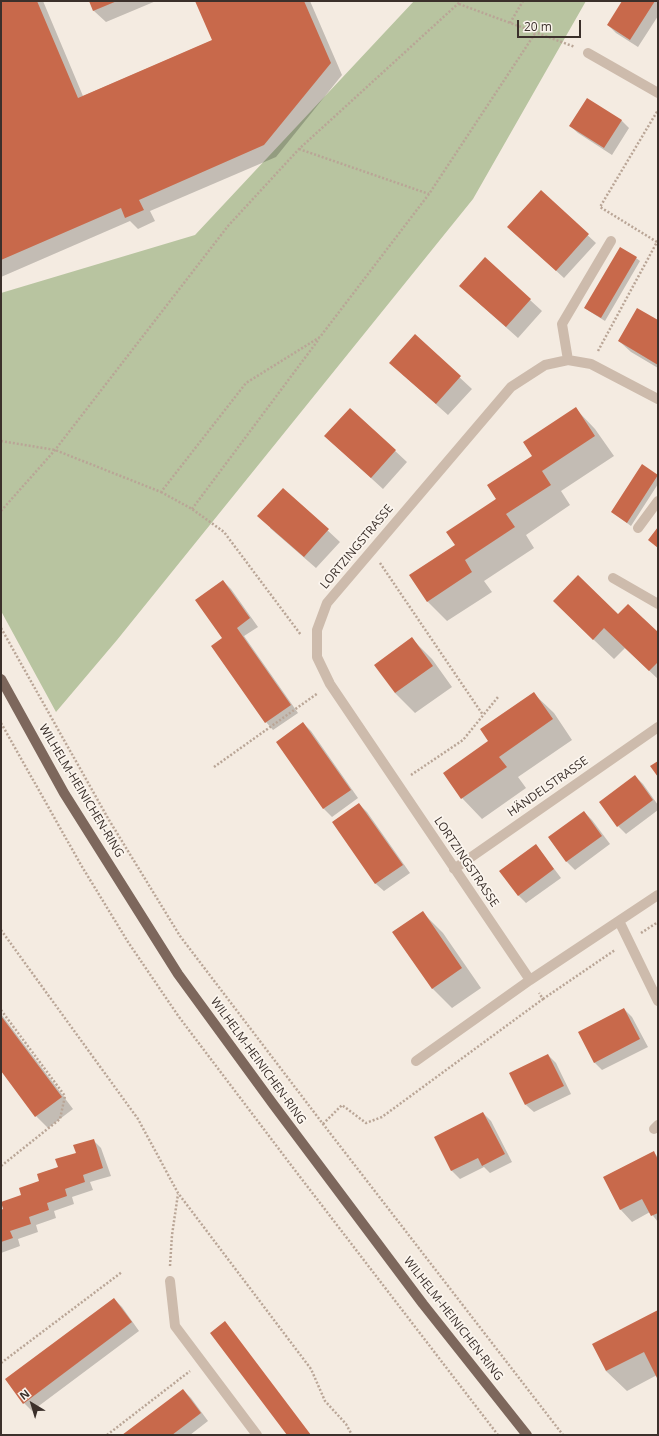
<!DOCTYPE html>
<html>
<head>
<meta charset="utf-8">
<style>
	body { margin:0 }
	#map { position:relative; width:659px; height:1436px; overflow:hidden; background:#f4ebe1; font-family:"Open Sans",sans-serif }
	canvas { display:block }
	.frame { position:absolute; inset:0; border:2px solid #3b302b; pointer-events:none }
	.north { position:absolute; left:12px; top:1384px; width:40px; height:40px; -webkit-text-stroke:3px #fbf5ee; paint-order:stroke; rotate:322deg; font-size:11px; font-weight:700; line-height:16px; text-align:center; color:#3b302b }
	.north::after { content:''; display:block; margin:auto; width:14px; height:18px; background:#3b302b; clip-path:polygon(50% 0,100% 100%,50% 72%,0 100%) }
	.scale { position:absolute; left:517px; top:20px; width:64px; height:18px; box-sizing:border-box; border:2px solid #3b302b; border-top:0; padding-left:5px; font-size:12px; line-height:14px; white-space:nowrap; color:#3b302b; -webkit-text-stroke:3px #fbf5ee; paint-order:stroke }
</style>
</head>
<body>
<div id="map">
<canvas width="659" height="1436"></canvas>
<div class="frame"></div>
<div class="north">N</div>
<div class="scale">20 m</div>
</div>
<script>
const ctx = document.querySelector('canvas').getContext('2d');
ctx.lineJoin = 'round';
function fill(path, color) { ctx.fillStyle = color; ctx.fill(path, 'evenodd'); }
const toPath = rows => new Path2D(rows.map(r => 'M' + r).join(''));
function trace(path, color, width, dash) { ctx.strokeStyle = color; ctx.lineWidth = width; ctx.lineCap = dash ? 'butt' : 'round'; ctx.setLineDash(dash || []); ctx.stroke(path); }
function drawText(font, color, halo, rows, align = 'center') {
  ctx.font = font + ' "Open Sans",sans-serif'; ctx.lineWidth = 3.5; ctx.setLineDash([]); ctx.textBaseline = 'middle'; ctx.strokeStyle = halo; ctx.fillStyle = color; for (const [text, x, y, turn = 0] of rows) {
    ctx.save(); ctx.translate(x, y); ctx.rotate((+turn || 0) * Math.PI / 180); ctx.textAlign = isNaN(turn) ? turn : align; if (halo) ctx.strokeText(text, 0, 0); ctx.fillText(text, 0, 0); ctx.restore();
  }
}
const green = toPath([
	[414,1,586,1,473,199,117,640,56,712,1,611,1,293,195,235]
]);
const shadow = toPath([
	[1,1,43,1,83,96,213,40,196,1,310,1,342,75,276,157,150,211,155,221,138,229,130,221,1,277],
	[90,1,156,1,106,22,94,11],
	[623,1,658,1,658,16,638,47,616,33,608,25],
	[621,120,629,128,612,155,578,133,570,126],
	[541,192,596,243,564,278,517,235],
	[636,258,640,261,605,321,589,311,585,308],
	[472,297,530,300,542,311,518,338],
	[658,321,658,368,631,352,619,341],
	[415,336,472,389,448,415,402,374],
	[575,408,595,429,614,456,561,491,570,505,526,535,534,548,484,581,492,592,447,621,427,601,456,545],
	[350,409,407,462,383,489,338,448],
	[642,465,658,476,658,484,631,526,612,512],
	[283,489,340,542,316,568,270,528],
	[223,581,231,589,258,627,244,636,298,713,273,730,266,722,223,639],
	[618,615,658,633,658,679,625,648,614,659,574,621],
	[412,639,432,659,452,687,415,713,395,693],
	[533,693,554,713,572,740,518,777,526,788,482,819,462,798,444,773,490,742],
	[303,723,311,731,358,798,332,817,324,809,277,742],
	[635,776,643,784,658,805,658,810,626,834,618,826],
	[359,804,367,812,410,873,384,891,376,884,333,822],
	[584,812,592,820,610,844,575,870,567,862,549,838],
	[536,846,543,854,561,878,526,903,518,895],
	[423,913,443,933,481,988,452,1008,432,988],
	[624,1009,632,1017,648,1047,602,1070,594,1062],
	[1,1014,73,1109,48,1128,36,1116,1,1070],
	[548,1055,556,1063,571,1094,534,1112,526,1105],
	[483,1113,491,1121,512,1162,490,1173,484,1167,460,1179,452,1171,435,1137],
	[93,1140,101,1148,111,1176,90,1182,93,1190,72,1197,74,1204,54,1211,56,1218,36,1225,38,1232,18,1239,20,1246,1,1253,1,1211,23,1196],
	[653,1152,658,1157,658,1222,650,1212,632,1222,621,1210,604,1177],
	[114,1299,122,1307,139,1331,32,1411,24,1403,6,1380],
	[658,1312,658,1378,657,1375,627,1391,606,1371],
	[183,1390,191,1398,208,1421,190,1435,124,1435]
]);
const building = toPath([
	[1,1,37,1,78,98,212,40,195,1,304,1,331,63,264,145,139,200,144,210,125,218,121,208,1,260],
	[89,1,117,1,93,11],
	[622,1,655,1,630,40,607,25],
	[587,98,622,120,604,148,569,126],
	[541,190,589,234,556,271,507,227],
	[620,247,637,257,601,318,584,308],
	[485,257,531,299,506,327,459,286],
	[637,308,658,320,658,365,618,341],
	[415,334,461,376,436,404,389,363],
	[576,407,595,436,542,471,551,485,506,514,515,527,465,560,472,572,427,602,409,575,455,545,446,532,496,499,487,485,532,456,523,442],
	[350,408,396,450,371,478,324,436],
	[642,464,658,475,627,523,611,512],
	[283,488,329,529,304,557,257,516],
	[658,527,658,548,648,540],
	[578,575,618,614,628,604,658,632,658,662,649,671,604,628,593,640,553,601],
	[223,580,250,618,237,628,291,705,265,723,211,646,222,638,195,600],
	[412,637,433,666,395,693,374,665],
	[534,692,553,719,499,757,507,767,461,799,443,773,488,741,480,729],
	[303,722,351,790,323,809,276,742],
	[658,761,658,777,650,766],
	[635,775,653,800,617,827,599,802],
	[359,803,403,865,375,884,332,822],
	[584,811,602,836,566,862,548,837],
	[536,844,554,869,518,896,499,871],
	[423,911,462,968,432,989,392,932],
	[624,1008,640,1039,594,1063,578,1032],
	[1,1016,62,1097,35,1117,1,1071],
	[548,1054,564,1086,525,1105,509,1073],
	[483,1112,505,1154,482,1166,478,1158,451,1171,434,1137],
	[94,1139,103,1168,83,1175,85,1182,65,1189,67,1196,47,1203,49,1210,29,1217,31,1224,10,1231,13,1238,1,1242,1,1210,3,1209,1,1202,21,1195,19,1188,39,1181,37,1174,58,1167,55,1159,76,1153,73,1145],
	[654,1151,658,1160,658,1213,651,1216,642,1199,620,1210,603,1177],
	[114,1298,132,1322,23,1404,5,1379],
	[658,1310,658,1380,644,1352,606,1371,592,1344],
	[225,1321,311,1435,287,1435,210,1333],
	[183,1389,201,1413,172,1435,122,1435]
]);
const path = toPath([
	[459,4,575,47],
	[510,23,523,1],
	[299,149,429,194],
	[598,351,657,242,600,207,658,110],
	[1,441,55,450,161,492,246,383,320,337,429,194,536,32],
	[161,492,192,509,224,532,301,635],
	[192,509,319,339],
	[1,511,55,450,228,226,299,149,461,1],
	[380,563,483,715],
	[1,628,109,820,180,936,323,1124,563,1435],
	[1,723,81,865,128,942,179,1017,294,1169,498,1435],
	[214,767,318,693],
	[411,775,463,740,498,697],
	[1,930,138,1119,178,1193,311,1369,325,1401,346,1424,352,1435],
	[641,933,658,922],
	[543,999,615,950],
	[1,1010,65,1096,60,1119,1,1166],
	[323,1124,342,1105,366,1123,382,1117,543,999,539,993],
	[170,1266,172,1235,178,1194],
	[1,1363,122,1272],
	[107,1435,190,1371]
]);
const minor = toPath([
	[588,53,658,93],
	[568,360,562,324,611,241],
	[638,528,658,501],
	[613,578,658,604],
	[454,869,658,727],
	[619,921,658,1001],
	[530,980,330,684,317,657,317,630,327,603,511,387,545,365,568,360,591,364,658,399],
	[416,1061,530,980,658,895],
	[654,1129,658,1125],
	[170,1281,175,1326,257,1435]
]);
const major = toPath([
	[1,679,64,793,178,974,273,1104,423,1304,527,1435]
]);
const streetNames = [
	["LORTZINGSTRASSE",357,547,-50],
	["HÄNDELSTRASSE",548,787,-35],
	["WILHELM-HEINICHEN-RING",81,791,59],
	["LORTZINGSTRASSE",466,862,56],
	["WILHELM-HEINICHEN-RING",258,1061,54],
	["WILHELM-HEINICHEN-RING",453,1319,52]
];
fill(green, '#b8c4a0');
fill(shadow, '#0003');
fill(building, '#c8694b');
trace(path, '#b9a596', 2.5, [2, 2]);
trace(minor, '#cdbbac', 10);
trace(major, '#7d675c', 10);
drawText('12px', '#3b302b', '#fbf5ee', streetNames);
</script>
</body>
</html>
